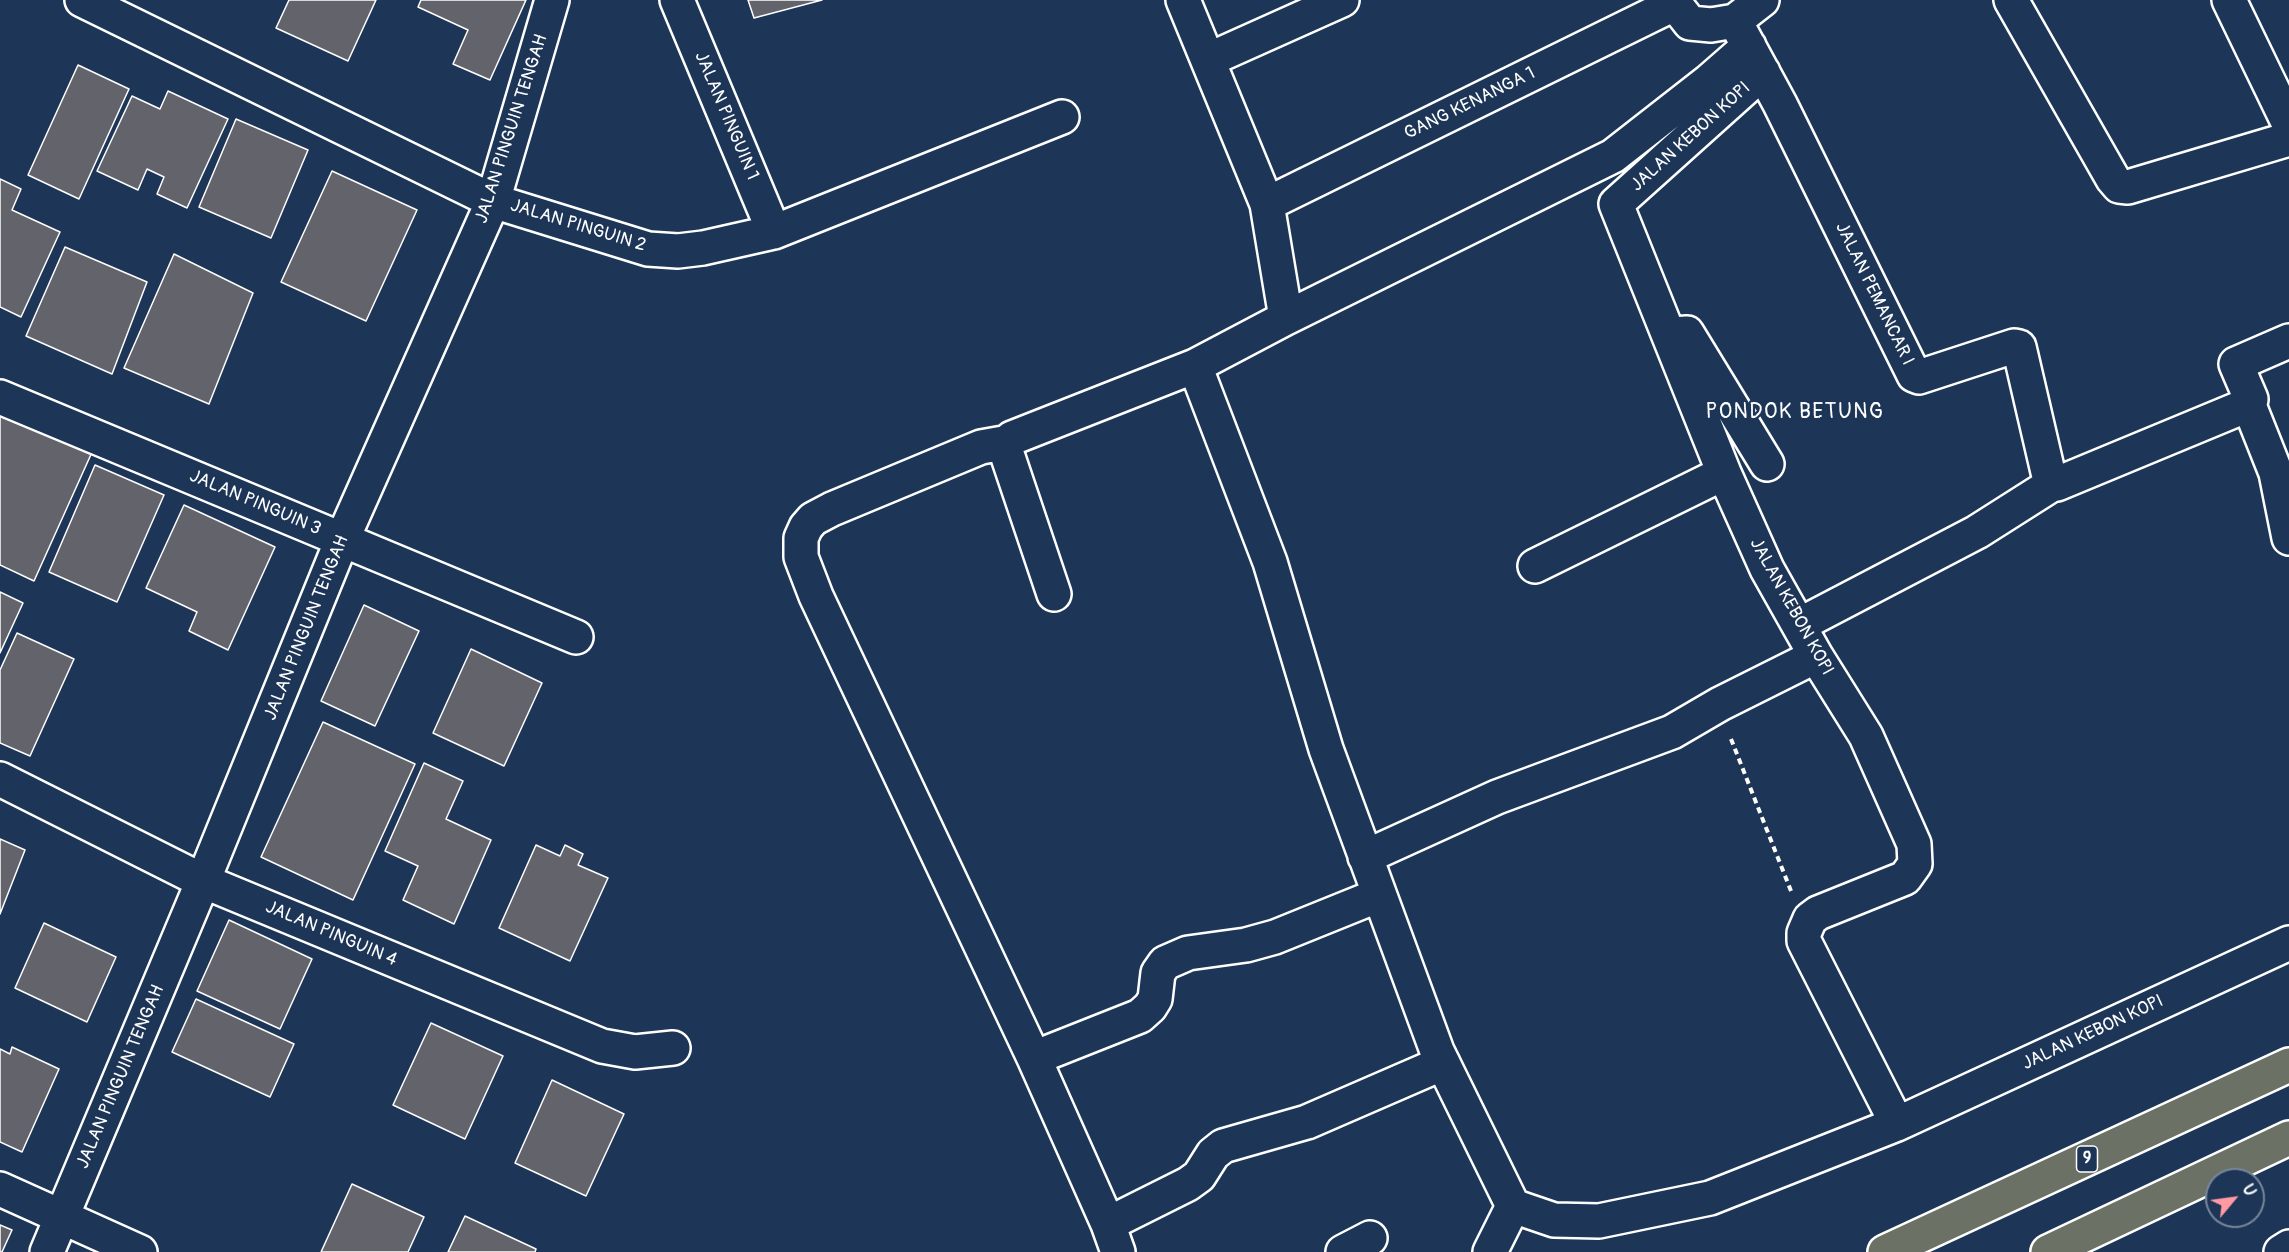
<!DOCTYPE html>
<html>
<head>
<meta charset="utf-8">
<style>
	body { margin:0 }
	#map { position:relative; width:2289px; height:1252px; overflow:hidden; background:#1d3557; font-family:Pangolin,sans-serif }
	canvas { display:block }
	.north { position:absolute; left:2205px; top:1168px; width:60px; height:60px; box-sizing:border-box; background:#1d3557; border:2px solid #77869a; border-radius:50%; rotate:61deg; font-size:16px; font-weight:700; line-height:24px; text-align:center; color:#fff }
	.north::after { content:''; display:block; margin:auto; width:21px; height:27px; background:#ff9aa2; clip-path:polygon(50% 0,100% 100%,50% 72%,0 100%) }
</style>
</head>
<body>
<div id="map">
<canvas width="2289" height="1252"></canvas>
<div class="north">U</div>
</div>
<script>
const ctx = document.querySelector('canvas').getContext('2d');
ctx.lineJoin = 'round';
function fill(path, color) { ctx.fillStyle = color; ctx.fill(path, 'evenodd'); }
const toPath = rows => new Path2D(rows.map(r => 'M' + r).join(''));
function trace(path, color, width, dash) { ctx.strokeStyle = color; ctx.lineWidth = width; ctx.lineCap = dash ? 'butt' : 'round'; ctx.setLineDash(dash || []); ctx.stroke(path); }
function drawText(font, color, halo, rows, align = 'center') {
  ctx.font = font + ' Pangolin,sans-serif'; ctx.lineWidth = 4.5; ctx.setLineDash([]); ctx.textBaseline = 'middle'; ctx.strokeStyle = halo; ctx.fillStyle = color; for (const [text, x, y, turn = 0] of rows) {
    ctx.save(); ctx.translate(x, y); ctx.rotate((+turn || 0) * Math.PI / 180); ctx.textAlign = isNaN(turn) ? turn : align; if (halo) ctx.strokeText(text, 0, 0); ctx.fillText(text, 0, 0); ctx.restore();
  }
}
const building = toPath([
	[289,0,376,0,348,61,276,28,289,0],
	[421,0,526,0,490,80,453,64,468,30,418,7,421,0],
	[748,0,822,0,754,18,748,0],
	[78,65,129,89,79,199,28,175,78,65],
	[168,91,228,119,187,208,157,194,164,177,147,169,138,190,97,171,132,96,160,109,168,91],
	[236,119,308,150,271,238,199,207,236,119],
	[332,171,417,210,366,321,281,282,332,171],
	[0,179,21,189,12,210,60,232,21,317,0,307,0,179],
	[65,247,147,282,112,374,26,336,65,247],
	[174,254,253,293,209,404,124,368,174,254],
	[0,407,93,450,34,581,0,565,0,407],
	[95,465,164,495,117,602,49,572,95,465],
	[184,505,275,547,228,650,189,631,197,612,146,588,184,505],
	[0,592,23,603,0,653,0,592],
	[364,605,419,631,375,726,321,701,364,605],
	[17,633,74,659,30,756,0,743,0,670,17,633],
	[471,649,542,683,504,766,433,733,471,649],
	[323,722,415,764,353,900,261,857,323,722],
	[424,763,463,781,446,819,491,840,454,924,403,900,418,866,385,851,424,763],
	[0,839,25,850,0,914,0,839],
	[536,845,560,856,565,845,583,854,578,865,608,878,570,961,499,928,536,845],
	[229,920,312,959,280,1029,197,991,229,920],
	[44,923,116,957,87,1022,15,988,44,923],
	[196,999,294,1044,270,1097,172,1052,196,999],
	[431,1023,503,1056,465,1139,393,1105,431,1023],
	[12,1047,59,1069,22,1152,0,1142,0,1049,10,1054,12,1047],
	[552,1080,624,1114,586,1196,515,1163,552,1080],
	[352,1184,424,1217,408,1252,321,1252,352,1184],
	[465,1216,536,1249,535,1252,448,1252,465,1216],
	[0,1225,12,1230,2,1252,0,1252,0,1225]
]);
const path = toPath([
	[1731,739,1791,891]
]);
const minor = toPath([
	[82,0,493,201,648,249,678,251,703,248,774,232,1062,117],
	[677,0,774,232],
	[1672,0,1690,23,1711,25,1735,21],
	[1762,0,1735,21,1780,104,1914,375,1919,377,2014,346,2019,347,2051,485,2057,484,2250,404,2251,399,2236,364,2289,341],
	[2011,0,2113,179,2119,186,2128,187,2289,139],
	[2229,0,2289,124],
	[1208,60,1342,0],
	[1763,72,1616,204,1724,473,1767,569,1816,656,1866,736,1914,844,1915,864,1905,878,1818,913,1810,919,1804,933,1804,941,1897,1124],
	[1267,204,1674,4],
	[1286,318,1613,156,1709,81,1749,46],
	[1673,334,1687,333,1767,464],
	[1195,366,1270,562,1326,749,1437,1051,1513,1206],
	[0,397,576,637],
	[2249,405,2276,473,2289,538],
	[1009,442,981,447,832,509,813,519,806,527,801,538,801,557,816,596,1034,1058,1108,1224,1118,1252],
	[1535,566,1724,473],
	[1054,594,1005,448,1006,444,1012,438,1195,366,1286,318,1267,204,1183,0],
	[1799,625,1977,532,2051,485],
	[0,779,203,881,602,1046,635,1052,673,1048],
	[1365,857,1497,797,1672,732,1720,704,1816,656],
	[1034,1058,1140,1016,1150,1007,1155,999,1158,973,1165,963,1188,953,1246,945,1275,937,1379,895],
	[0,1189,140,1252],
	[1513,1206,1554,1220,1599,1221,1710,1198,1897,1124,2289,943],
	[1108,1224,1188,1184,1199,1176,1213,1154,1223,1146,1307,1122,1443,1063],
	[47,1252,203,881,342,540,493,201,552,0],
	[1343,1252,1370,1238],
	[1490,1252,1513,1206],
	[2281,1252,2289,1247]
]);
const highway = toPath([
	[1885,1252,2289,1065],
	[2048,1252,2289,1138]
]);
const shields = [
	[2087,1159,21]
];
const shieldNames = [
	["9",2087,1159]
];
const streetNames = [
	["GANG KENANGA 1",1470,104,-26],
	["JALAN PINGUIN 1",726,116,67],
	["JALAN PINGUIN TENGAH",512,129,-72],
	["JALAN KEBON KOPI",1691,137,-42],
	["JALAN PINGUIN 2",578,226,17],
	["JALAN PEMANCAR I",1874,294,64],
	["JALAN PINGUIN 3",255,503,23],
	["JALAN KEBON KOPI",1791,607,61],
	["JALAN PINGUIN TENGAH",307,628,-68],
	["JALAN PINGUIN 4",331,934,23],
	["JALAN KEBON KOPI",2093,1033,-25],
	["JALAN PINGUIN TENGAH",121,1077,-67]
];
const quarterNames = [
	["PONDOK BETUNG",1795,413]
];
fill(building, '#63636c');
trace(building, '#fff', 1.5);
trace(minor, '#fff', 38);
trace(highway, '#fff', 38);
trace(path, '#fff', 4, [6, 4.5]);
trace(minor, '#1d3557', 33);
trace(highway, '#6b7165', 33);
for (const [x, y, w] of shields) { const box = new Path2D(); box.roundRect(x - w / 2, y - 13, w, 26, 4.5); ctx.fillStyle = '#1d3557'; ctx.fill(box); trace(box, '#fff', 1.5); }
drawText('bold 16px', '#fff', null, shieldNames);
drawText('18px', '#fff', '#1d3557', streetNames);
ctx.letterSpacing = '1.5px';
drawText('21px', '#fff', '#1d3557', quarterNames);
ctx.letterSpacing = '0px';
</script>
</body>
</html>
